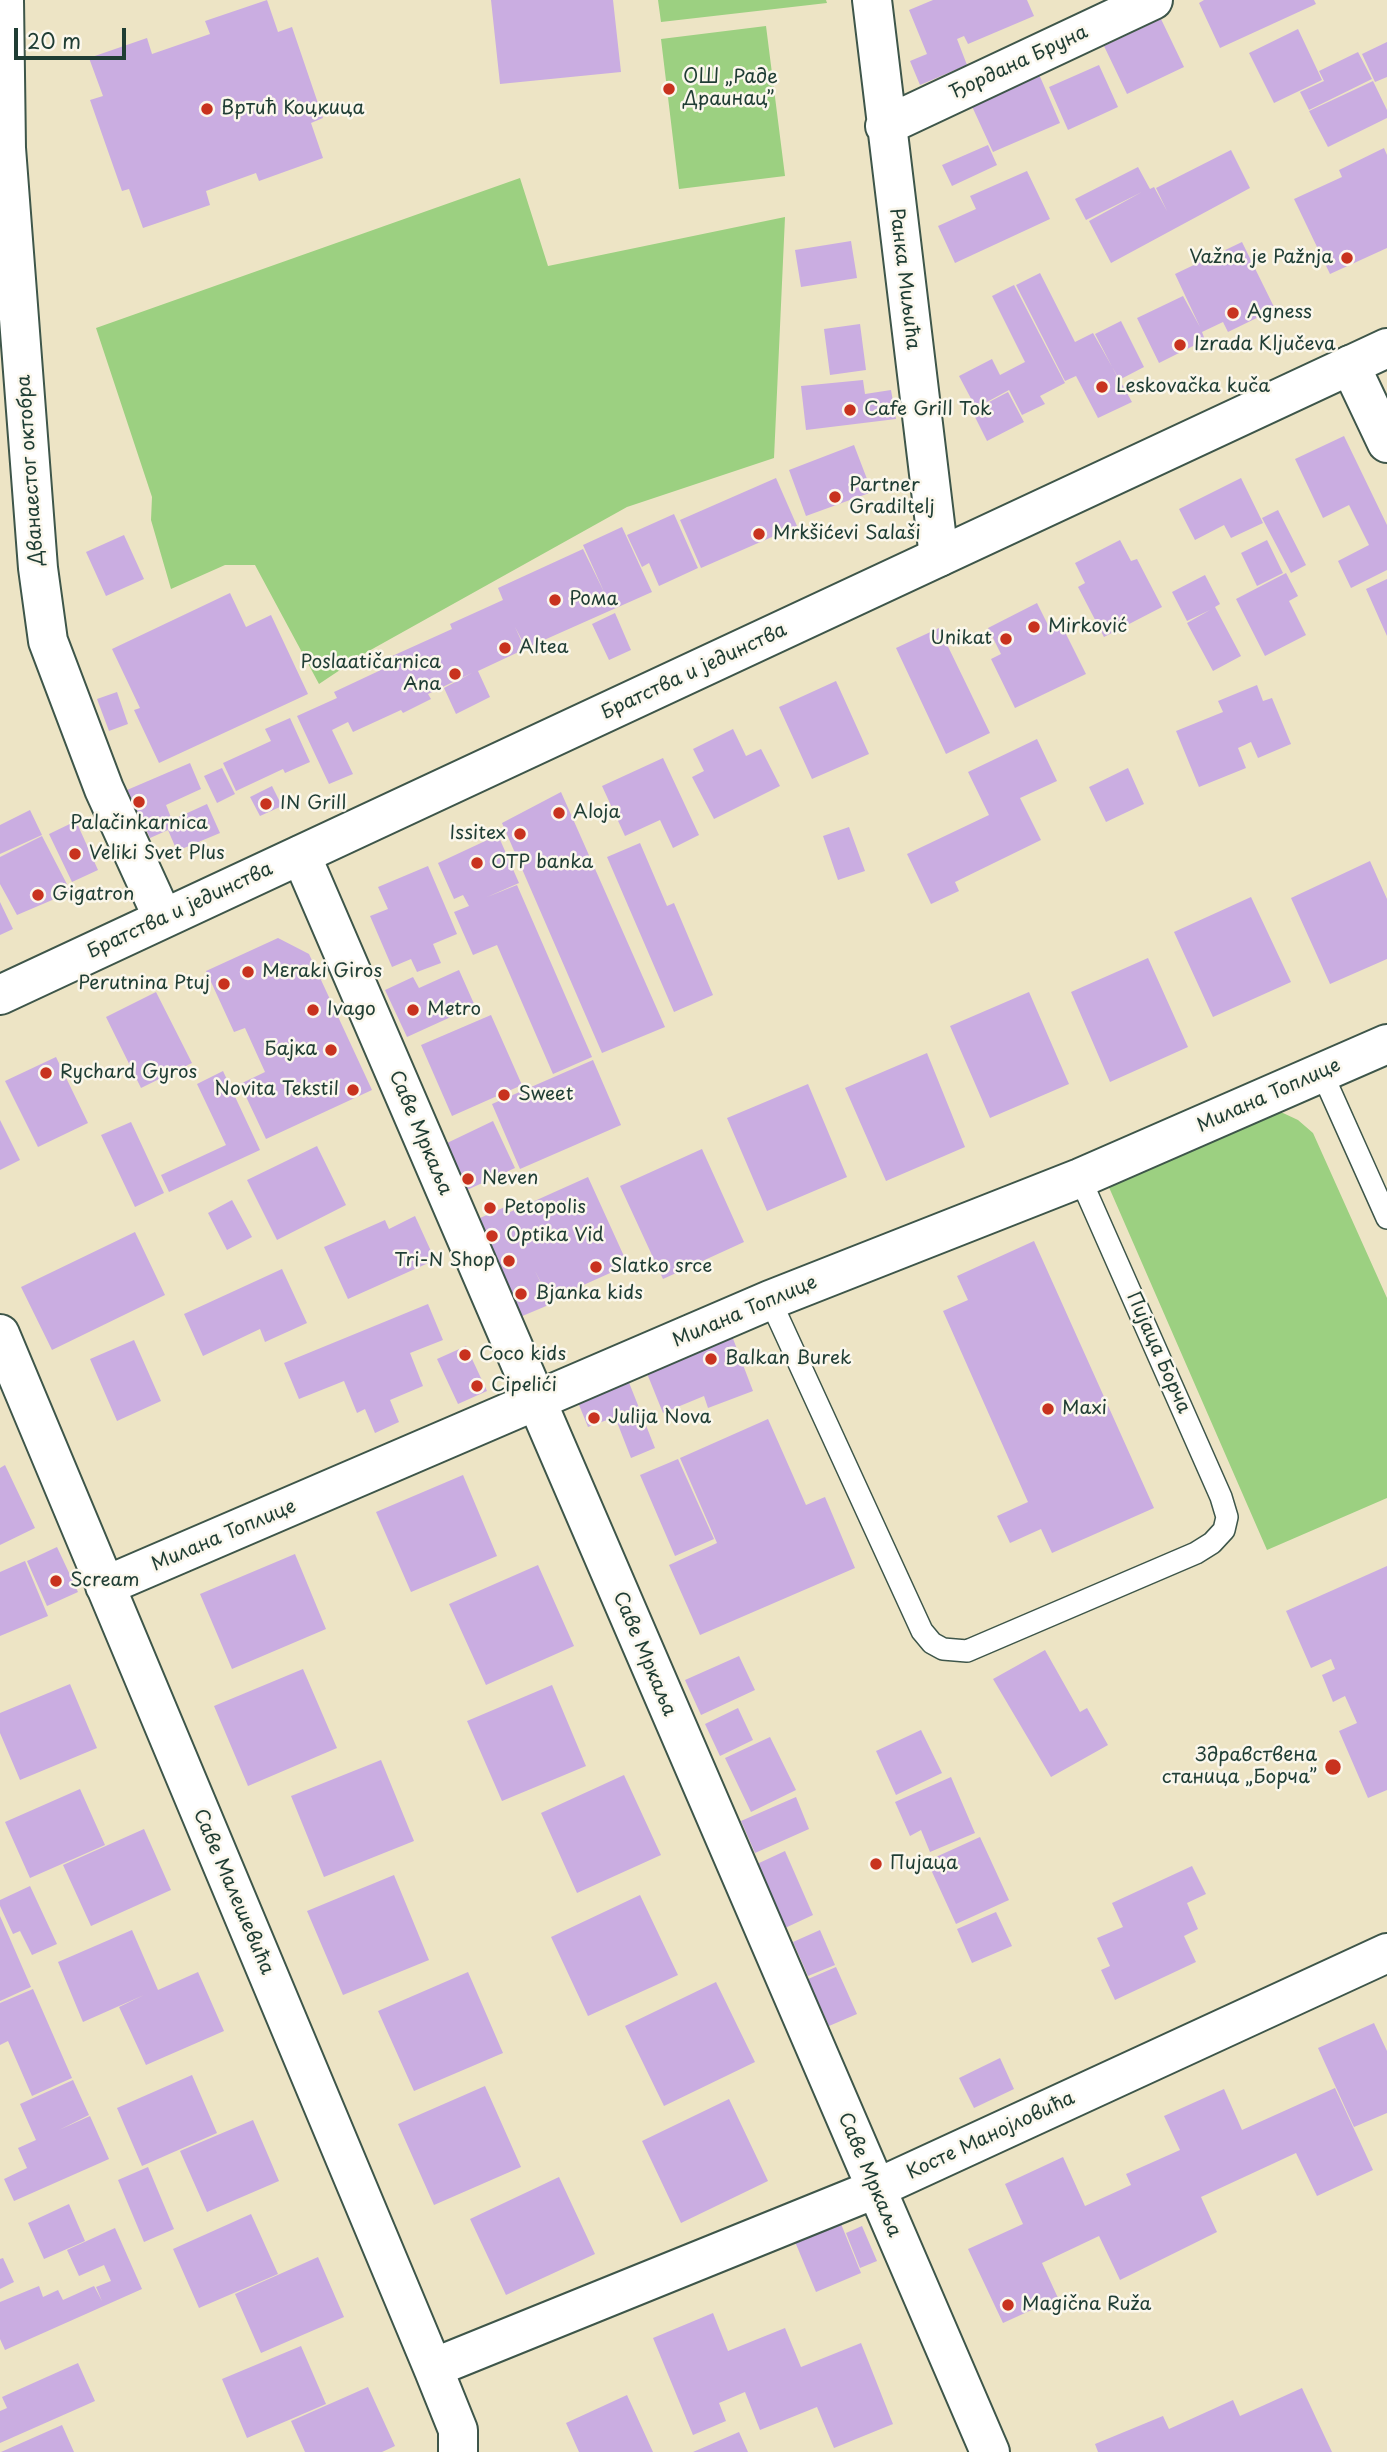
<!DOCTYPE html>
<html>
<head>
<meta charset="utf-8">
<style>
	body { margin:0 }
	#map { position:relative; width:1387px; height:2452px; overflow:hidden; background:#ede4c5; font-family:"Playpen Sans",sans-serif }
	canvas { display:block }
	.scale { position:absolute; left:14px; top:28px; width:112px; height:32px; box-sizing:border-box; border:4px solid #1f3d34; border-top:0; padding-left:9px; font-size:21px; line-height:24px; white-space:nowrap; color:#1f3d34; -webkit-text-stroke:5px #fbf7ec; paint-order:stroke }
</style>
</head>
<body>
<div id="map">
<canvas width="1387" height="2452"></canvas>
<div class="scale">20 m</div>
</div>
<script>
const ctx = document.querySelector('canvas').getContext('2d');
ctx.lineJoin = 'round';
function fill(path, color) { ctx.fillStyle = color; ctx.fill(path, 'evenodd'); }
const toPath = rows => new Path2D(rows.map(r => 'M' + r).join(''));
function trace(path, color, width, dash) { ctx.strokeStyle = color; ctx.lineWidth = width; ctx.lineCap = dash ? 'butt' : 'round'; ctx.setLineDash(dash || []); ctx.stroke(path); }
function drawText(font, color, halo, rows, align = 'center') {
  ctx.font = font + ' "Playpen Sans",sans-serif'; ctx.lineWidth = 5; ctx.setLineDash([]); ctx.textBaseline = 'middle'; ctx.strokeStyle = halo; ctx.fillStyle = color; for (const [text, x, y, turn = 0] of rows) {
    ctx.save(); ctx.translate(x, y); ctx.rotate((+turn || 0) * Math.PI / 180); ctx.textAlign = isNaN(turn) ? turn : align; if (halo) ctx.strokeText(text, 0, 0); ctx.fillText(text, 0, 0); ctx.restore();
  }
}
const green = toPath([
	[658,0,826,0,827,3,661,22],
	[766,26,785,176,679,189,661,39],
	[520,178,548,266,785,217,774,458,627,507,367,652,319,684,255,565,225,565,171,589,151,520,152,497,96,328],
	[1267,1112,1283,1113,1298,1120,1313,1133,1387,1298,1387,1498,1267,1550,1108,1185]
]);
const building = toPath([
	[267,0,278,32,292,27,323,118,311,123,323,158,259,181,256,173,206,191,210,205,143,228,129,189,122,191,90,100,103,96,89,58,147,38,152,54,210,34,205,21],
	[491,0,613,0,621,72,500,84],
	[933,0,1027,0,1034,16,968,44,964,36,957,39,967,65,920,85,910,61,927,54,909,10],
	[1204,0,1314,0,1316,4,1220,48,1199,3],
	[1161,19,1184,67,1127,94,1104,46],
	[1298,29,1322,80,1274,103,1249,53],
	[1387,42,1387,77,1375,82,1362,54],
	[1358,52,1372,79,1309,110,1300,92,1324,81,1319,71],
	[1099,65,1118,107,1068,130,1049,87],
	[1038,72,1060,123,993,152,970,102],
	[1373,81,1387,110,1387,118,1328,147,1309,111],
	[988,145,997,165,952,186,942,165],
	[1384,148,1387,155,1387,248,1330,274,1294,199,1342,177,1339,170],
	[1231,150,1250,188,1111,263,1089,221,1142,192,1086,220,1075,199,1138,167,1150,189,1154,187,1167,211,1156,188],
	[1027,171,1050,219,955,263,938,226,976,209,970,196],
	[851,241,857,278,801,287,795,250],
	[1242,242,1275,309,1228,332,1223,322,1202,332,1205,340,1159,363,1137,318,1183,296,1200,327,1175,274],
	[1040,273,1075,342,1093,333,1132,402,1098,418,1076,376,1065,381,1016,285],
	[1014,285,1065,383,1040,396,1045,404,1022,415,1009,390,976,408,959,376,992,359,1000,375,1025,362,992,296],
	[1121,321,1144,367,1119,380,1095,334],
	[860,324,866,370,830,375,824,329],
	[863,380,865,394,891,390,896,419,806,430,801,386],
	[1008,392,1024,422,987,441,972,411],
	[1344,436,1387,525,1387,570,1351,588,1338,561,1369,545,1349,505,1323,518,1295,459],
	[854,445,872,492,806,516,789,470],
	[776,478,797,526,701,568,680,520],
	[1241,478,1263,523,1231,538,1224,525,1195,540,1179,509],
	[1278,510,1306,565,1291,573,1262,518],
	[674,514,698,568,659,586,649,563,642,567,627,535],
	[622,527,652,592,526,648,515,627,525,649,478,671,490,697,456,714,444,688,472,673,428,694,431,699,403,713,401,710,353,732,348,722,332,730,353,774,329,784,297,716,337,698,334,692,383,669,379,662,452,629,450,624,503,600,498,588,583,549,605,594,583,545],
	[124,535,144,579,106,596,86,552],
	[1120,540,1131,561,1137,559,1162,607,1104,637,1078,587,1085,583,1075,563],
	[1267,540,1283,573,1257,586,1241,553],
	[1286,573,1298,596,1289,601,1306,635,1265,656,1236,599],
	[1205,575,1220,604,1215,607,1241,656,1213,671,1187,623,1210,610,1187,621,1172,592],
	[1387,579,1387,636,1366,589],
	[230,593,246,627,271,615,308,694,159,763,134,710,140,708,112,649],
	[1037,603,1049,627,1060,622,1086,674,1015,708,991,659,1001,654,988,628],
	[615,613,631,650,609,660,592,624],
	[939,628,990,733,946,754,896,648],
	[836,681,869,754,812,779,779,707],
	[1257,685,1263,701,1272,698,1291,744,1258,758,1251,742,1238,748,1246,768,1199,787,1176,731,1223,712,1218,701],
	[117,692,128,724,109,731,97,699],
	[290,718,310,762,285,773,283,769,236,791,223,763,271,741,265,729],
	[733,729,746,756,761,749,780,786,714,819,692,777,704,771,693,749],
	[1037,739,1057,781,1020,798,1041,840,955,882,959,891,931,904,907,854,989,815,968,772],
	[663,758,699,835,673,848,660,820,625,836,602,786],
	[190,763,201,789,166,805,172,820,207,804,220,833,177,851,168,830,150,838,127,790],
	[222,768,235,794,217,803,204,776],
	[1128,768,1144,804,1106,822,1089,787],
	[272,786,282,806,260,816,250,797],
	[561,792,665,1027,602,1053,502,823],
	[30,810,42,835,0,854,0,825],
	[76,821,98,870,72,882,49,834],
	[849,827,865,871,838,880,823,836],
	[498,835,519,883,487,897,517,885,592,1057,553,1074,497,945,473,955,454,912,469,906,463,895,454,899,438,863],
	[42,836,71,892,17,915,0,884,0,857],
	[640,843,667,906,674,903,713,995,674,1012,607,857],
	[1370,861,1387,899,1387,959,1330,984,1291,898],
	[428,866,457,934,433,944,441,963,417,972,411,959,392,967,370,916,388,909,378,887],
	[1251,897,1291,982,1213,1017,1174,932],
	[0,902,13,929,0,935],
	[278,938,309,954,372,1090,266,1139,240,1084,265,1072,245,1028,234,1032,206,971],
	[1148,958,1188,1047,1110,1082,1071,992],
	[459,970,475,1006,407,1037,385,990,413,977,419,988],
	[156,992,192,1063,141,1088,106,1017],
	[1029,992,1069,1084,990,1118,950,1026],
	[491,1015,522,1085,452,1116,421,1045],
	[927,1053,965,1147,886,1181,845,1088],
	[56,1057,88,1123,38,1147,5,1081],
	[593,1060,621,1125,520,1169,492,1104],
	[223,1071,260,1150,169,1192,161,1175,226,1145,197,1084],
	[808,1084,847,1177,767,1211,727,1118],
	[0,1120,20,1160,0,1170],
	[493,1121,515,1168,467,1190,445,1144],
	[131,1122,164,1193,135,1207,101,1135],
	[317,1146,346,1205,277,1240,247,1180],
	[702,1149,744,1242,663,1279,620,1186],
	[588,1177,628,1265,550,1300,535,1271,551,1304,520,1317,480,1218,507,1206,510,1212],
	[232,1200,252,1237,227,1250,208,1213],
	[415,1216,435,1260,348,1299,324,1247,385,1220,389,1229],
	[135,1232,165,1295,52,1350,21,1287],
	[1034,1241,1154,1508,1052,1553,1041,1529,1010,1543,997,1516,1028,1502,943,1311,968,1300,957,1276],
	[282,1269,307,1323,265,1342,260,1329,203,1356,184,1314],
	[428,1304,443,1340,410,1353,423,1386,390,1400,399,1422,375,1433,365,1409,357,1413,344,1381,299,1399,284,1363],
	[732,1336,753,1391,708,1408,704,1396,663,1413,646,1371],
	[134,1340,161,1401,117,1421,90,1359],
	[466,1346,487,1391,458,1404,437,1359],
	[628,1380,655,1448,631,1458,615,1417,588,1427,577,1400],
	[768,1419,806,1505,825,1497,855,1568,700,1635,669,1565,717,1543,680,1458],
	[678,1459,714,1539,675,1556,640,1475],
	[5,1465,35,1528,0,1545,0,1468],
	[463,1475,497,1556,411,1592,376,1512],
	[57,1547,78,1592,47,1606,27,1561],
	[295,1554,326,1629,232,1669,200,1594],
	[25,1561,48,1616,0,1636,0,1572],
	[538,1565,574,1646,486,1685,449,1604],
	[1387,1566,1387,1790,1368,1798,1339,1731,1357,1723,1345,1696,1333,1702,1322,1675,1335,1669,1331,1659,1311,1668,1286,1611],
	[1045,1650,1080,1712,1087,1708,1108,1745,1051,1777,993,1679],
	[739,1656,755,1690,701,1715,685,1680],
	[303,1669,337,1748,248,1786,214,1706],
	[70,1684,97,1748,20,1780,0,1733,0,1713],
	[552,1685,586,1766,502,1801,467,1721],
	[738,1708,753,1740,720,1756,705,1724],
	[921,1730,942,1773,896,1795,876,1751],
	[770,1737,796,1790,751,1812,725,1758],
	[381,1760,414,1841,324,1877,291,1796],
	[624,1775,661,1855,577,1893,541,1813],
	[951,1777,975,1833,930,1852,921,1830,910,1836,895,1802],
	[80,1789,105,1845,30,1878,5,1822],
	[796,1797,809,1829,755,1853,741,1821],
	[144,1829,171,1890,91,1926,63,1865],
	[980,1837,1009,1900,956,1924,927,1861],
	[785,1851,813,1915,785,1928,757,1864],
	[1192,1866,1206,1894,1187,1903,1198,1929,1184,1936,1196,1962,1115,2000,1101,1970,1110,1966,1097,1938,1123,1927,1112,1903],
	[394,1875,429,1960,343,1995,307,1911],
	[30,1886,57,1944,32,1955,20,1931,13,1934,0,1906,0,1900],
	[640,1895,678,1975,588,2016,551,1937],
	[996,1912,1012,1946,972,1963,957,1929],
	[0,1916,31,1987,0,2001],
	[132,1930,158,1990,198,1972,224,2031,146,2065,119,2007,144,1995,83,2022,58,1962],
	[820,1930,835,1965,808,1976,793,1942],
	[836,1967,857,2014,829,2026,808,1979],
	[468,1972,503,2053,414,2091,378,2011],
	[716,1982,755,2062,664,2106,625,2026],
	[33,1989,72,2078,32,2096,8,2041,0,2045,0,2003],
	[1374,2023,1387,2051,1387,2113,1354,2127,1318,2048],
	[1000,2058,1014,2089,974,2108,959,2078],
	[192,2075,217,2133,142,2166,117,2108],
	[73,2080,89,2115,59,2130,90,2116,109,2159,14,2201,4,2179,27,2168,18,2148,36,2140,20,2104],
	[485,2086,521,2167,434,2205,398,2124],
	[1335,2088,1373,2170,1317,2196,1296,2153,1201,2197,1217,2232,1120,2280,1099,2236,1042,2263,1058,2298,1003,2323,968,2249,1023,2224,1005,2184,1063,2157,1085,2206,1131,2185,1126,2174,1180,2150,1164,2116,1173,2112,1224,2089,1242,2130],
	[729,2099,768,2181,681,2223,642,2141],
	[253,2120,279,2181,207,2212,180,2151],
	[148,2167,174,2229,144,2242,118,2180],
	[559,2177,595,2254,506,2295,470,2219],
	[69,2204,85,2241,44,2259,28,2223],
	[251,2214,278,2274,199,2308,173,2249],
	[839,2219,861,2273,816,2292,793,2237],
	[862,2226,877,2261,860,2268,846,2233],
	[115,2228,142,2289,5,2350,0,2339,0,2302,39,2286,43,2297,58,2290,63,2300,94,2286,102,2301,96,2287,111,2281,104,2265,79,2276,67,2250],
	[318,2257,344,2317,261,2353,235,2294],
	[3,2258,14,2282,0,2289,0,2259],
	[713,2313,728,2351,785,2328,801,2367,861,2343,893,2424,834,2448,817,2407,760,2430,745,2392,719,2403,726,2421,693,2435,653,2338],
	[301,2346,326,2404,247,2438,222,2379],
	[78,2363,95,2401,0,2443,0,2411,7,2408,2,2397],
	[368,2387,395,2446,382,2452,305,2452,291,2421],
	[1302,2388,1332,2452,1098,2452,1095,2444,1163,2416,1169,2429,1233,2400,1240,2416],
	[627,2395,653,2452,579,2452,566,2423],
	[62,2425,74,2452,1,2452],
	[739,2432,748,2452,693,2452]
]);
const service = toPath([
	[1322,1073,1387,1218],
	[770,1300,922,1631,932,1643,943,1649,967,1651,1196,1553,1212,1543,1224,1530,1227,1517,1221,1497,1080,1178]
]);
const minor = toPath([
	[4,0,6,148,38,568,48,641,104,789,163,918],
	[872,0,939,557],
	[885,126,1153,0],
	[1350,365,1387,443],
	[301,855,990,2452],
	[0,1334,433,2368,458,2430,458,2452],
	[105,1586,770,1300,1080,1178,1387,1044],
	[433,2368,875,2189,1387,1953]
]);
const tertiary = toPath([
	[0,995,1387,348]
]);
const markers = [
	[669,89,7,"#c8321e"],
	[207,109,7,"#c8321e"],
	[1347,258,7,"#c8321e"],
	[1233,313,7,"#c8321e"],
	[1180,345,7,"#c8321e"],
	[1102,387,7,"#c8321e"],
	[850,410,7,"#c8321e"],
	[835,497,7,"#c8321e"],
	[759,534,7,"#c8321e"],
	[555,600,7,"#c8321e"],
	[1034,627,7,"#c8321e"],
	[1006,639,7,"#c8321e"],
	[505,648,7,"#c8321e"],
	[455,674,7,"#c8321e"],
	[139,802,7,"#c8321e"],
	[266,804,7,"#c8321e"],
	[559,813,7,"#c8321e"],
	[520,834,7,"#c8321e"],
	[75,854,7,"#c8321e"],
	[477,863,7,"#c8321e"],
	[38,895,7,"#c8321e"],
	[248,972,7,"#c8321e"],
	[224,984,7,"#c8321e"],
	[313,1010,7,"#c8321e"],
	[413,1010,7,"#c8321e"],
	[331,1050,7,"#c8321e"],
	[46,1073,7,"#c8321e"],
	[353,1090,7,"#c8321e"],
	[504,1095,7,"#c8321e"],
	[468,1179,7,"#c8321e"],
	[490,1208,7,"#c8321e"],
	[492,1236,7,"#c8321e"],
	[509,1261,7,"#c8321e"],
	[596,1267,7,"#c8321e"],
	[521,1294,7,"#c8321e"],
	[465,1355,7,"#c8321e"],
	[711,1359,7,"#c8321e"],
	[477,1386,7,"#c8321e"],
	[1048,1409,7,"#c8321e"],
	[594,1418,7,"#c8321e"],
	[56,1581,7,"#c8321e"],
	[1333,1767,9,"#c8321e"],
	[876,1864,7,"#c8321e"],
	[1008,2305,7,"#c8321e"]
];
const streetNames = [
	["Ђордана Бруна",1019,63,-25],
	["Ранка Миљића",904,279,83],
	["Дванаестог октобра",31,470,-94],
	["Братства и јединства",694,672,-25],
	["Братства и јединства",180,911,-25],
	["Милана Топлице",1269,1096,-24],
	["Саве Мркаља",420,1133,67],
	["Милана Топлице",745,1312,-23],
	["Пијаца Борча",1158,1353,66],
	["Милана Топлице",224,1536,-23],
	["Саве Мркаља",644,1654,67],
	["Саве Малешевића",233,1892,67],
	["Косте Манојловића",991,2136,-25],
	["Саве Мркаља",869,2175,67]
];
const poiNames = [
	["ОШ „Раде",683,78],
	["Драинац”",683,100],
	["Вртић Коцкица",221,109],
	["Važna je Pažnja",1333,258,"right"],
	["Agness",1247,313],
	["Izrada Ključeva",1194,345],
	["Leskovačka kuča",1116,387],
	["Cafe Grill Tok",864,410],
	["Partner",849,486],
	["Gradiltelj",849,508],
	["Mrkšićevi Salaši",773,534],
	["Рома",569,600],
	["Mirković",1048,627],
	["Unikat",992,639,"right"],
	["Altea",519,648],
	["Poslaatičarnica",441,663,"right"],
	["Ana",441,685,"right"],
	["IN Grill",280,804],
	["Aloja",573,813],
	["Palačinkarnica",139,824,"center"],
	["Issitex",506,834,"right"],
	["Veliki Svet Plus",89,854],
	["OTP banka",491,863],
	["Gigatron",52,895],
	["Mεraki Giros",262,972],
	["Perutnina Ptuj",210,984,"right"],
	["Ivago",327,1010],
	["Metro",427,1010],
	["Бајка",317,1050,"right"],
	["Rychard Gyros",60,1073],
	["Novita Tekstil",339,1090,"right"],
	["Sweet",518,1095],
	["Neven",482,1179],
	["Petopolis",504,1208],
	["Optika Vid",506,1236],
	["Tri-N Shop",495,1261,"right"],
	["Slatko srce",610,1267],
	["Bjanka kids",535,1294],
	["Coco kids",479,1355],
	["Balkan Burek",725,1359],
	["Cipelići",491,1386],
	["Maxi",1062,1409],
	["Julija Nova",608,1418],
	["Scream",70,1581],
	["Здравствена",1317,1756,"right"],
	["станица „Борча”",1317,1778,"right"],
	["Пијаца",890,1864],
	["Magična Ruža",1022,2305]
];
fill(green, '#9cd081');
fill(building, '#caade1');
trace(service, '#3e564a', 24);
trace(minor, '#3e564a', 42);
trace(tertiary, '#3e564a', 42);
trace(service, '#fff', 21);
trace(minor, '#fff', 38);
trace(tertiary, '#fff', 38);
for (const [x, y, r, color] of markers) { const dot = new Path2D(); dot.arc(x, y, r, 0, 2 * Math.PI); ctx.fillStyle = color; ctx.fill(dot); trace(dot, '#fbf7ec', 2.5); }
drawText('19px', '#1f3d34', '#fbf7ec', streetNames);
drawText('19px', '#1f3d34', '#fbf7ec', poiNames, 'left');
</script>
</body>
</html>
